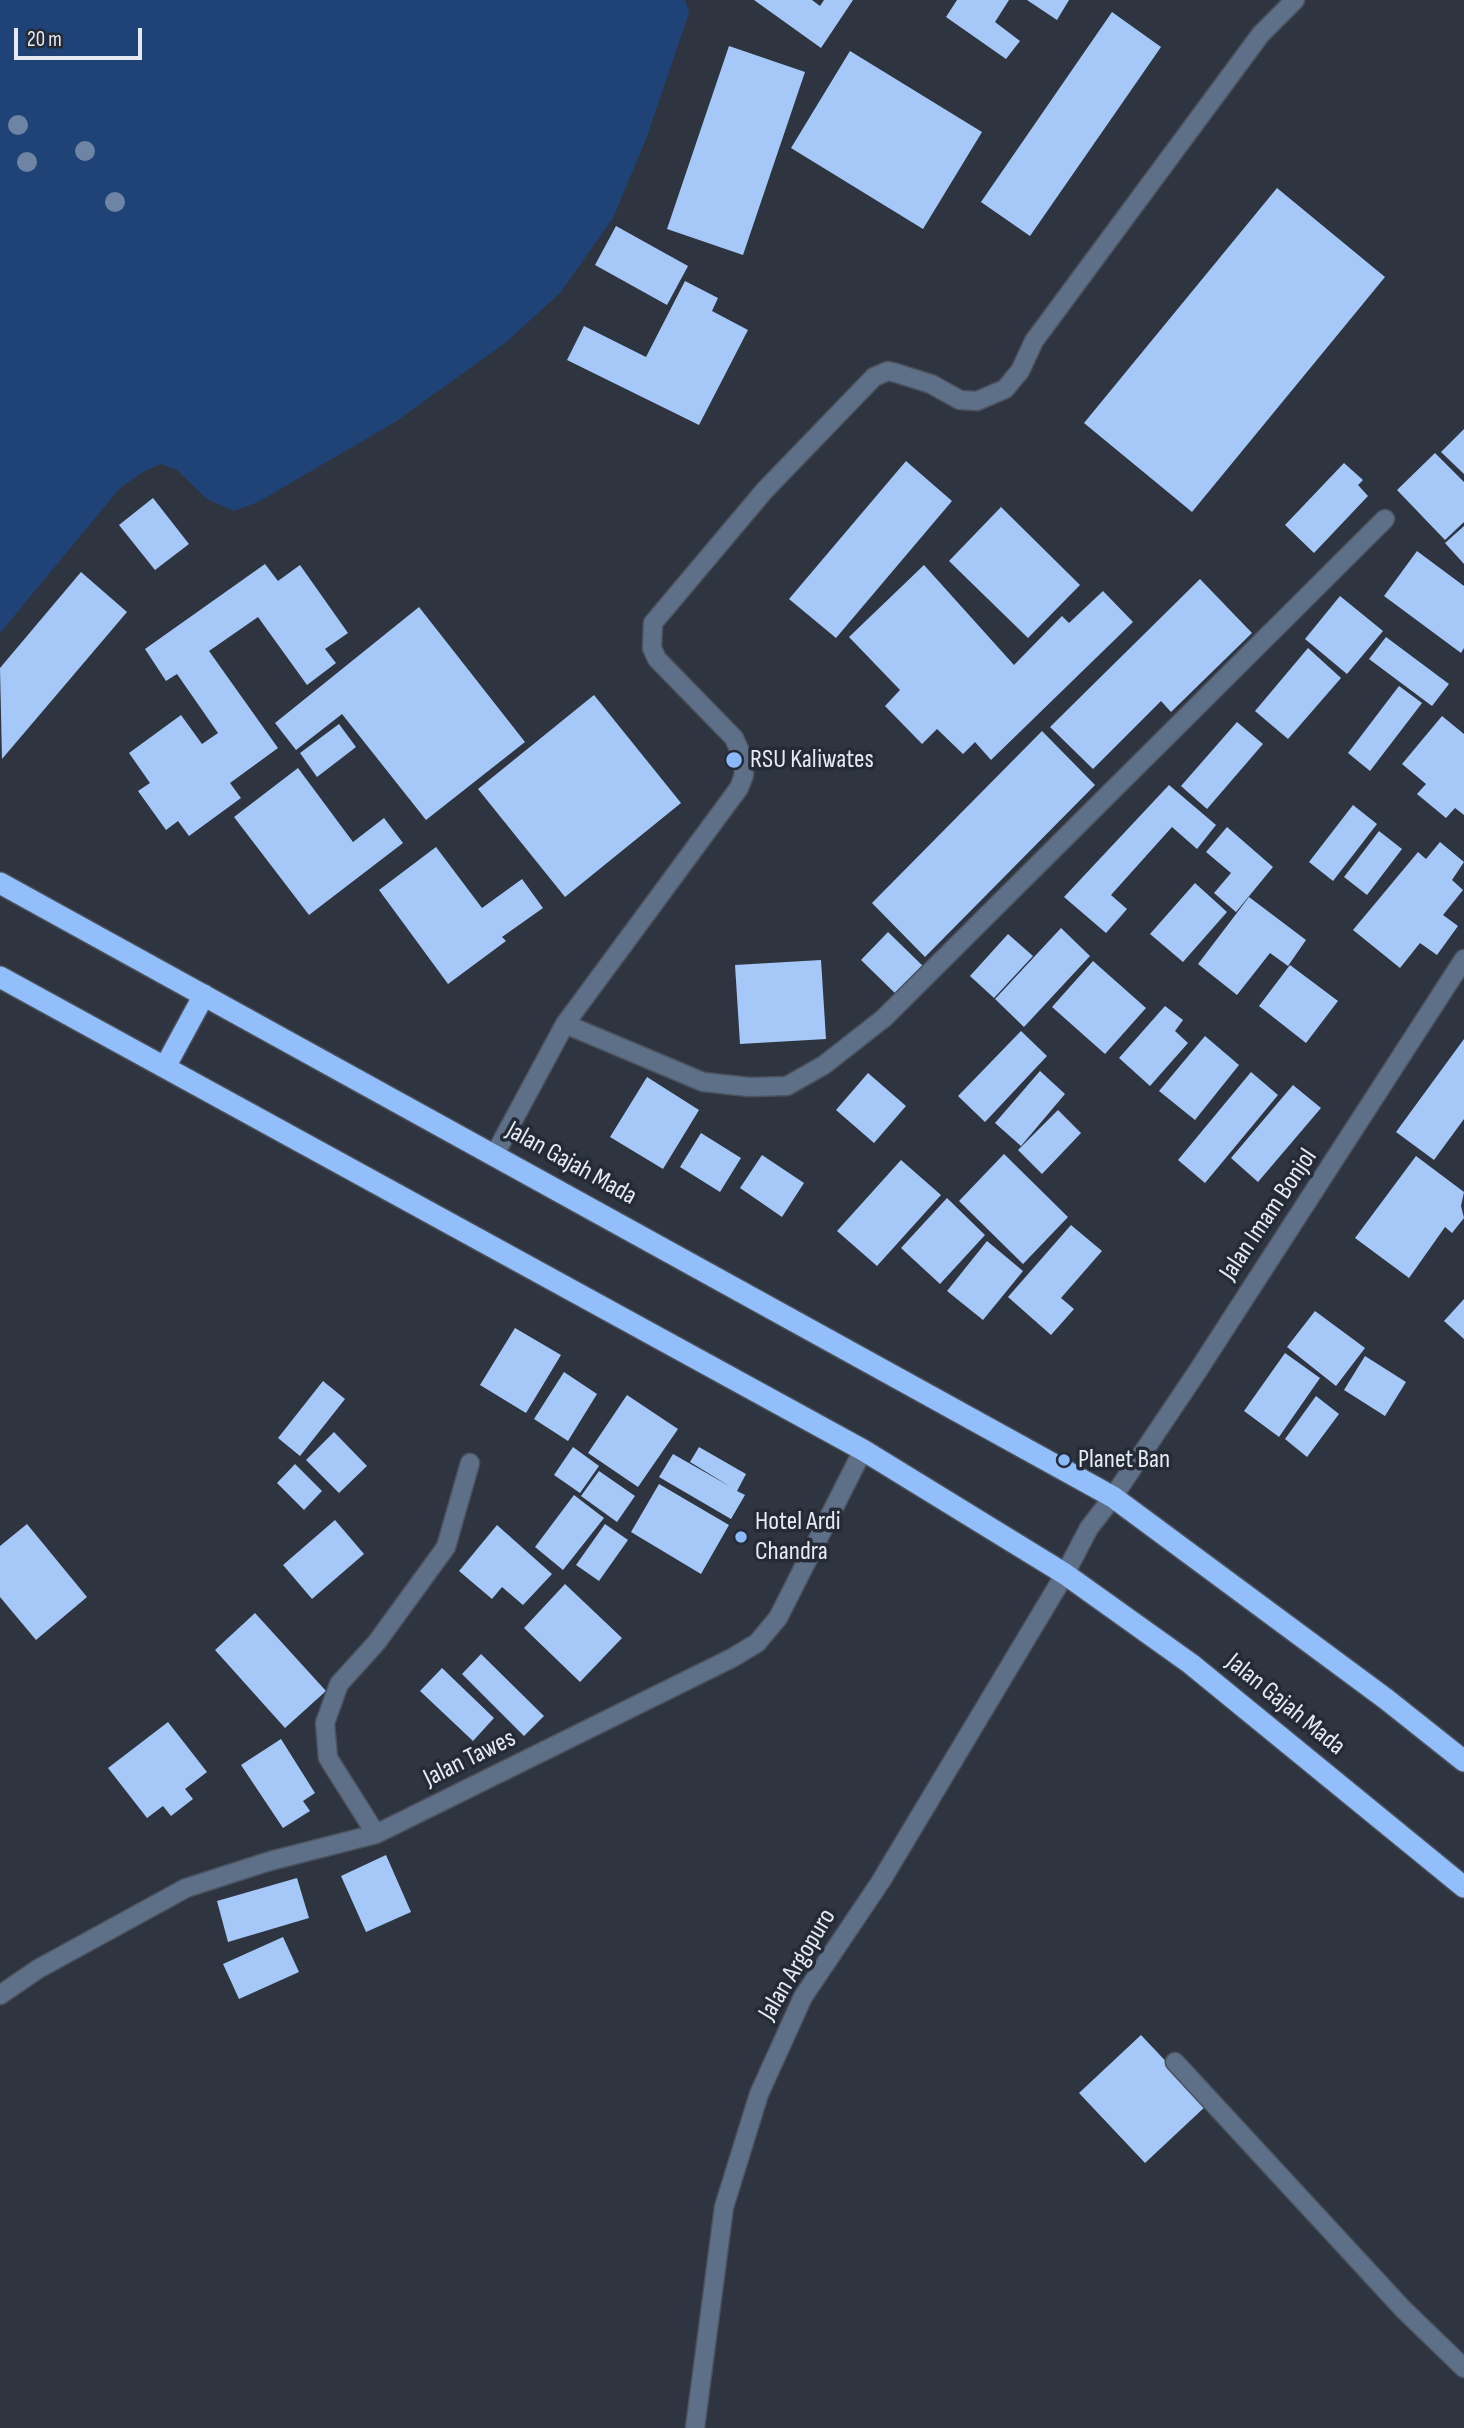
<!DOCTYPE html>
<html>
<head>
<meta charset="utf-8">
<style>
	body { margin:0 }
	#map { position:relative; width:1464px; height:2428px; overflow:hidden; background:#2e3541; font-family:"Sofia Sans Condensed",sans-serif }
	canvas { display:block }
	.scale { position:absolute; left:14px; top:28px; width:128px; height:32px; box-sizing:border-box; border:4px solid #e6ebf2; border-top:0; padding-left:9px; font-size:21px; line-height:24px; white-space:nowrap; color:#e6ebf2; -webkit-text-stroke:5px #242b36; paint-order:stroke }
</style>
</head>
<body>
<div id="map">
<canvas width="1464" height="2428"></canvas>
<div class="scale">20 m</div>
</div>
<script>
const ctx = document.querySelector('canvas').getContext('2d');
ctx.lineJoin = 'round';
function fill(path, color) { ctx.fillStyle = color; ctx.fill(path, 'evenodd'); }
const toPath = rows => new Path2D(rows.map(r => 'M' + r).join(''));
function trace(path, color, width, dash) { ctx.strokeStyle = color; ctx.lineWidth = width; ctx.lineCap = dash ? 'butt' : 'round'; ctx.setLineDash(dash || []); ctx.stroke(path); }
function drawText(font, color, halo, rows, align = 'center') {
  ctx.font = font + ' "Sofia Sans Condensed",sans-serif'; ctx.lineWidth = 7; ctx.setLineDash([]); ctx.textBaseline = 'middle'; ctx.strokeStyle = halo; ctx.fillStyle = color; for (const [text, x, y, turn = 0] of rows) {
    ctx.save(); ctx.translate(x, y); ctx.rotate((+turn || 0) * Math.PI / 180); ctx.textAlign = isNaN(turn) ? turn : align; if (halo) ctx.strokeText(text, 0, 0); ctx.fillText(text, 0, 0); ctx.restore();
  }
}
const green = toPath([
	[0,0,685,0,689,13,646,139,613,218,560,293,505,343,395,422,258,502,234,511,207,499,177,470,161,464,143,472,120,488,0,633]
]);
const building = toPath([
	[754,0,812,0,820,6,824,0,853,0,821,48],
	[957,0,1009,0,995,22,1020,41,1006,59,946,17],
	[1027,0,1069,0,1057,20],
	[1112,12,1161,47,1030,236,981,202],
	[729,46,805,72,743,255,667,229],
	[850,51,982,132,923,229,791,148],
	[1277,188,1385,277,1192,512,1084,423],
	[616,226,688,266,667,305,595,265],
	[685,281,718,298,712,311,748,330,699,425,567,360,584,326,646,357],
	[1464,429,1464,474,1441,452],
	[1435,453,1464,482,1464,522,1445,540,1397,490],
	[906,461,952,501,836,638,789,599],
	[1344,463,1363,480,1358,485,1368,496,1314,553,1285,525],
	[153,498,189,544,155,570,119,525],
	[1001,507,1080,585,1028,638,949,561],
	[1464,526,1464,564,1445,543],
	[1417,551,1464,586,1464,648,1461,653,1384,596],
	[265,564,278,581,300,565,348,633,325,649,336,663,307,685,258,617,209,651,278,748,230,783,241,798,189,836,178,821,166,830,138,791,150,783,129,753,181,715,202,744,218,733,177,674,166,681,145,649],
	[924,565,1014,665,1062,616,1069,623,1103,591,1133,622,991,760,975,742,963,754,937,729,922,744,885,706,900,690,849,637],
	[81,572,127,612,2,759,0,668],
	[1200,579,1252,633,1171,712,1161,701,1093,769,1050,727],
	[1340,596,1383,631,1347,674,1305,639],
	[419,607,525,742,426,820,342,714,296,750,275,723],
	[1386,637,1449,684,1432,706,1369,659],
	[1308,648,1341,678,1288,739,1255,711],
	[1399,686,1422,703,1370,771,1348,753],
	[594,695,681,803,565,897,478,789],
	[1442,716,1464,734,1464,815,1455,808,1446,818,1417,794,1426,784,1402,764],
	[1237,722,1263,744,1207,809,1181,786],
	[339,724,356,747,317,777,300,753],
	[1042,731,1095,785,925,957,872,903],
	[298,768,353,842,384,818,403,843,309,915,234,817],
	[1169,785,1216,825,1197,849,1172,827,1111,895,1127,909,1106,933,1064,897],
	[1353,805,1377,824,1333,881,1309,862],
	[1227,827,1273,867,1236,912,1214,893,1231,873,1206,852],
	[1379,831,1402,849,1367,895,1344,877],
	[1440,842,1464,862,1452,880,1463,890,1443,915,1458,926,1437,955,1420,943,1400,968,1353,930,1418,852,1426,859],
	[436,847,482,908,522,879,543,908,502,937,506,941,448,984,379,890],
	[1195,883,1227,912,1183,962,1150,934],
	[1249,897,1306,940,1288,966,1270,953,1237,995,1198,964],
	[1061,928,1090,956,1024,1027,995,999],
	[888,932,926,969,899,997,861,960],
	[1008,934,1033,956,994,998,970,976],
	[821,960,826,1039,740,1044,735,965],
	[1093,961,1146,1008,1105,1054,1052,1007],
	[1290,965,1338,1001,1306,1043,1259,1006],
	[1165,1006,1183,1020,1175,1031,1188,1043,1150,1086,1119,1058],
	[1021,1031,1047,1056,985,1122,958,1096],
	[1205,1036,1239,1065,1195,1120,1159,1091],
	[1464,1039,1464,1119,1434,1160,1396,1132],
	[1040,1071,1065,1094,1021,1146,995,1123],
	[1251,1072,1278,1095,1205,1183,1178,1160],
	[868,1073,906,1106,874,1143,836,1110],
	[647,1077,699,1110,663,1169,610,1137],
	[1293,1085,1321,1108,1258,1182,1231,1158],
	[1058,1110,1081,1133,1042,1174,1018,1150],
	[701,1133,741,1158,720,1192,680,1167],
	[1004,1154,1068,1217,1023,1264,959,1201],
	[762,1155,804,1183,782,1217,740,1188],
	[1416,1156,1464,1192,1461,1206,1464,1218,1452,1233,1445,1227,1409,1278,1355,1238],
	[901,1160,941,1195,877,1266,837,1231],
	[947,1198,985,1235,940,1284,901,1248],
	[1071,1225,1102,1251,1061,1298,1074,1309,1051,1335,1008,1297],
	[987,1241,1023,1271,983,1320,947,1291],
	[1464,1299,1464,1339,1444,1321],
	[1315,1311,1365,1348,1336,1386,1287,1347],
	[515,1328,561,1355,526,1413,480,1385],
	[1285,1353,1320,1378,1279,1437,1244,1411],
	[1365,1356,1406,1382,1385,1416,1344,1390],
	[564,1372,597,1394,568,1441,534,1419],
	[323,1381,345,1399,300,1456,278,1438],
	[627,1395,678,1429,638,1487,588,1453],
	[1316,1396,1339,1414,1307,1457,1285,1439],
	[334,1432,367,1466,339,1493,306,1460],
	[573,1447,599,1466,580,1493,554,1475],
	[699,1447,746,1474,737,1491,745,1495,731,1519,659,1477,673,1454,731,1487,690,1462],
	[295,1464,322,1491,304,1510,277,1483],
	[599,1471,635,1496,617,1522,581,1496],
	[659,1484,729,1525,701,1574,631,1532],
	[574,1495,604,1518,563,1570,535,1547],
	[335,1520,364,1554,312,1599,283,1565],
	[27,1524,87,1597,36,1640,0,1597,0,1546],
	[605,1524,628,1540,599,1581,576,1565],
	[497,1525,552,1574,523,1605,502,1587,492,1599,459,1571],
	[565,1584,622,1638,580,1682,524,1628],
	[255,1613,326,1691,285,1728,215,1650],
	[481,1654,544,1716,524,1736,462,1674],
	[442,1668,494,1718,473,1741,420,1691],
	[168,1722,207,1772,185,1789,193,1799,171,1816,163,1806,147,1818,108,1768],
	[281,1739,315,1793,303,1801,310,1811,283,1828,241,1765],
	[386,1855,411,1912,366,1932,341,1876],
	[297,1878,309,1918,228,1942,217,1901],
	[283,1937,299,1972,239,1999,223,1964],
	[1141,2035,1207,2105,1145,2163,1079,2093]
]);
const minor = toPath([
	[565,1024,703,1082,749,1087,787,1086,824,1065,884,1018,1385,519],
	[495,1154,565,1024,739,788,744,775,742,756,734,738,657,659,652,648,653,623,765,490,874,377,888,371,896,373,931,384,960,400,977,401,1005,389,1020,371,1034,341,1261,34,1295,0],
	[376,1834,328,1758,325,1723,339,1684,377,1642,446,1547,470,1463],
	[0,1995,38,1969,186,1888,270,1861,376,1834,732,1658,757,1643,778,1618,863,1450],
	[1175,2062,1403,2309,1464,2368],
	[695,2428,724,2207,759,2094,803,1997,881,1881,1065,1574,1089,1528,1113,1497,1197,1372,1464,959]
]);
const highway = toPath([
	[0,883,1113,1497,1386,1699,1464,1761],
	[0,977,863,1450,1065,1574,1191,1664,1464,1887],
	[165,1067,204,995]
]);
const trees = [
	[18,125],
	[85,151],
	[27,162],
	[115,202]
];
const markers = [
	[734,760,9,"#8bbafc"],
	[1064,1460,7,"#8bbafc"],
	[741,1537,7,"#8bbafc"]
];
const poiNames = [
	["RSU Kaliwates",750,760],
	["Planet Ban",1078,1460],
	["Hotel Ardi",755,1522],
	["Chandra",755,1552]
];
const streetNames = [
	["Jalan Gajah Mada",571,1164,29],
	["Jalan Imam Bonjol",1269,1215,-56],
	["Jalan Gajah Mada",1285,1705,39],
	["Jalan Tawes",470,1759,-26],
	["Jalan Argopuro",798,1965,-59]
];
fill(green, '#1f4376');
fill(building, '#a5c8f9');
trace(minor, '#4b525d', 21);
trace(highway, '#4b525d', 24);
trace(minor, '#5e6f88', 18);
trace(highway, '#93befc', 21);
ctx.fillStyle = '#6e84a4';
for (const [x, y] of trees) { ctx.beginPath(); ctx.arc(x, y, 10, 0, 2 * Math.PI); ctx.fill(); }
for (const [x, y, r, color] of markers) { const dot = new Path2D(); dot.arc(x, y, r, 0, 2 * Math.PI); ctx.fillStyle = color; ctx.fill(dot); trace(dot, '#242b36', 2.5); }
drawText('26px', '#e6ebf2', '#242b36', poiNames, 'left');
drawText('26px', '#e6ebf2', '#242b36', streetNames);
</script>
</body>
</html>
